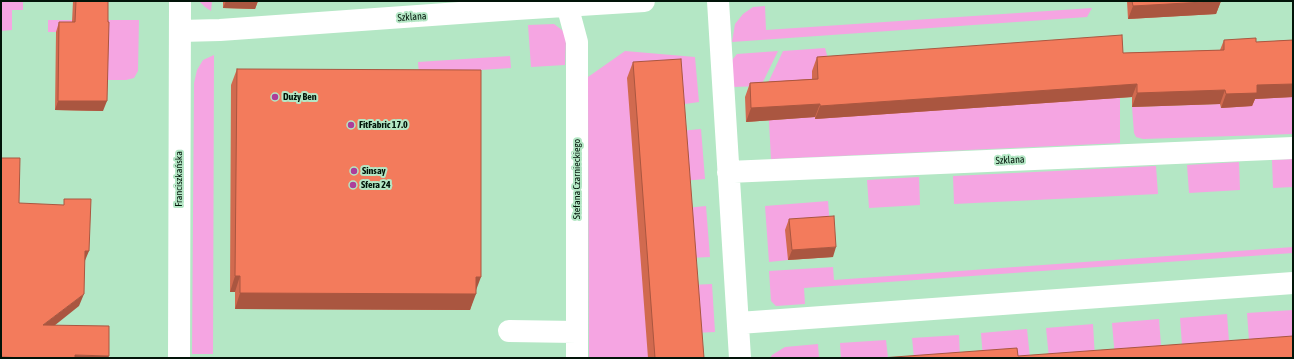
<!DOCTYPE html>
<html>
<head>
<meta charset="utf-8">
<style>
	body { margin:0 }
	#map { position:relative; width:1294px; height:359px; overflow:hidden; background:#b4e7c5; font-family:"Asap Condensed",sans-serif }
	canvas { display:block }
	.frame { position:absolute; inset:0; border:2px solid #021409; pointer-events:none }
</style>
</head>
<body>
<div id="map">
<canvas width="1294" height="359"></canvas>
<div class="frame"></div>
</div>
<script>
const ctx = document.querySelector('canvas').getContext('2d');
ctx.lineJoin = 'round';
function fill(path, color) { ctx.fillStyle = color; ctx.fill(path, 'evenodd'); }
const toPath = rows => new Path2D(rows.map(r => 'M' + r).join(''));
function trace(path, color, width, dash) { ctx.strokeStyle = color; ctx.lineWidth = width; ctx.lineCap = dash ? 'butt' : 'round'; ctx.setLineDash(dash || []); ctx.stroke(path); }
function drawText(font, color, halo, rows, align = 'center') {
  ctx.font = font + ' "Asap Condensed",sans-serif'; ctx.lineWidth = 4; ctx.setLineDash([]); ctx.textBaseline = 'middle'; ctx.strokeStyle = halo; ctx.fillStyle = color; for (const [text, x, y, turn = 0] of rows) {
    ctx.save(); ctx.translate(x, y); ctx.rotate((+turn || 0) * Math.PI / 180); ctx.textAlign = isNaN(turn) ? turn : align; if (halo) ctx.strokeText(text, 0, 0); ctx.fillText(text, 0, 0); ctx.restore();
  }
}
const green = toPath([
	[1,1,23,1,23,10,12,10,12,30,1,31],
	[199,1,212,1,211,11,205,7],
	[765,6,766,30,1092,8,1087,17,732,42,735,24,743,14,753,7],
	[48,20,139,20,138,71,134,78,126,80,104,80,105,32,48,32],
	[554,24,562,30,566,35,565,65,531,67,528,25],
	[825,48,831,69,1120,98,1120,143,771,159,767,85,783,51],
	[774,95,798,118,775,120],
	[625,51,695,57,699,102,678,105,648,358,589,358,588,77],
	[778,51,761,86,733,87,732,60,737,54],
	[214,55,213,354,192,354,194,83,197,70,203,60],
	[510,56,511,68,419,74,418,62],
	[1293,78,1293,134,1143,139,1136,137,1134,133,1132,107,1220,104,1221,108,1252,99],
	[701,129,705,179,683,181,680,131],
	[1293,159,1293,187,1273,188,1272,160],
	[1239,162,1240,190,1189,193,1187,165],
	[1156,166,1158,194,954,204,953,176],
	[919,177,920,205,869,208,867,180],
	[828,201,830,226,788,260,769,262,765,206],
	[706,206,710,257,689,258,686,208],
	[1293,247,1293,253,804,288,805,304,776,306,771,301,769,271,833,267,834,280],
	[712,284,715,332,695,333,691,285],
	[1293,310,1293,351,1250,354,1247,313],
	[1227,314,1230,355,1183,358,1180,318],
	[1159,319,1162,358,1115,358,1112,323],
	[1093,324,1095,358,1049,358,1046,328],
	[1027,329,1030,358,983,358,981,333],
	[959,335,960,358,914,358,912,338],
	[886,340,888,358,841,358,840,343],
	[818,344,819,358,770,358,772,355,785,347]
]);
const minor = toPath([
	[566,1,577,42,577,358],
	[718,1,740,358],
	[180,31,220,30,516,9,644,1],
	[728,172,1293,148],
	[739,323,1293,283],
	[509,331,577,332],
	[179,358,180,1]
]);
const wall = toPath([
	[73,1,108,1,103,111,55,110,56,32,59,22,72,22],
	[223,1,258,1,255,9,223,8],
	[1127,1,1221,1,1216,14,1128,19],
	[1224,40,1256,42,1293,40,1293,97,1255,99,1252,106,1221,108,1220,104,1132,107,1132,97,815,119,815,117,746,122,745,97,750,83,812,79,812,71,817,57,1123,53,1220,50],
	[633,62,704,358,648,358,627,78],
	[237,69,476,290,470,310,235,309,235,292,230,292,231,85],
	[789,219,833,257,788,260,785,230]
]);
const shadedWall = toPath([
	[226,1,258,1,255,9,223,8],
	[329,1,355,1,328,2],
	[1221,1,1216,14,1128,19,1133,6],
	[1137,84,1132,97,815,119,820,106],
	[1293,84,1293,97,1255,99,1252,106,1221,108,1226,94,1257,85],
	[1225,90,1220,104,1132,107,1137,93],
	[58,101,107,101,103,111,55,110],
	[820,104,815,117,746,122,751,108],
	[836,247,833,257,788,260,792,250],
	[85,251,89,251,84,263],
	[235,276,240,276,235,292,230,292],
	[476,277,481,277,475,293],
	[240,293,476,294,470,310,235,309],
	[84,294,79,306,39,338,43,325],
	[75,355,109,356,108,358,74,358],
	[1,357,26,358,1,358]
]);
const building = toPath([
	[76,1,108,1,108,22,109,22,107,101,58,101,59,22,75,22,76,1],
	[1132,1,1221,1,1133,6,1132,1],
	[1122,35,1123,53,1224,50,1224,40,1256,38,1256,42,1293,40,1293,84,1257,85,1257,93,1226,94,1225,90,1137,93,1137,84,820,106,820,104,751,108,750,83,818,79,817,57,1122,35],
	[681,59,704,358,655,358,633,62,681,59],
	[237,69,481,70,481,277,476,277,476,294,240,293,240,276,235,276,237,69],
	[1,158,20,158,19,203,64,205,64,199,91,199,89,251,85,251,84,294,43,325,109,326,109,356,75,355,75,358,26,358,1,357,1,158],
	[834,216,836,247,792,250,789,219,834,216],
	[1293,336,1293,358,881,358,1017,348,1018,356,1293,336]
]);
const markers = [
	[275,97,4,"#ad3d9a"],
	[351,125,4,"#ad3d9a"],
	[354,171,4,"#ad3d9a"],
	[353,185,4,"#ad3d9a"]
];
const streetNames = [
	["Szklana",412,17,-4],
	["Szklana",1010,160,-3],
	["Franciszkańska",179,179,-90],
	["Stefana Czarnieckiego",577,179,-90]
];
const poiNames = [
	["Duży Ben",283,97],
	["FitFabric 17.0",359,125],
	["Sinsay",362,171],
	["Sfera 24",361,185]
];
fill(green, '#f5a5e2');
trace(minor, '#fff', 22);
fill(wall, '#d16a4f');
fill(shadedWall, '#aa5640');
fill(building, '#f37b5c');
trace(building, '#aa5640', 1);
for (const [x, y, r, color] of markers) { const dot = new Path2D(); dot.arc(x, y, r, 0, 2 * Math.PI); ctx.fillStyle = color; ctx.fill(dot); trace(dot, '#b4e7c5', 1.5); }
drawText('10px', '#021409', '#b4e7c5', streetNames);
drawText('bold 10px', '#021409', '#b4e7c5', poiNames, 'left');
</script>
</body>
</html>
